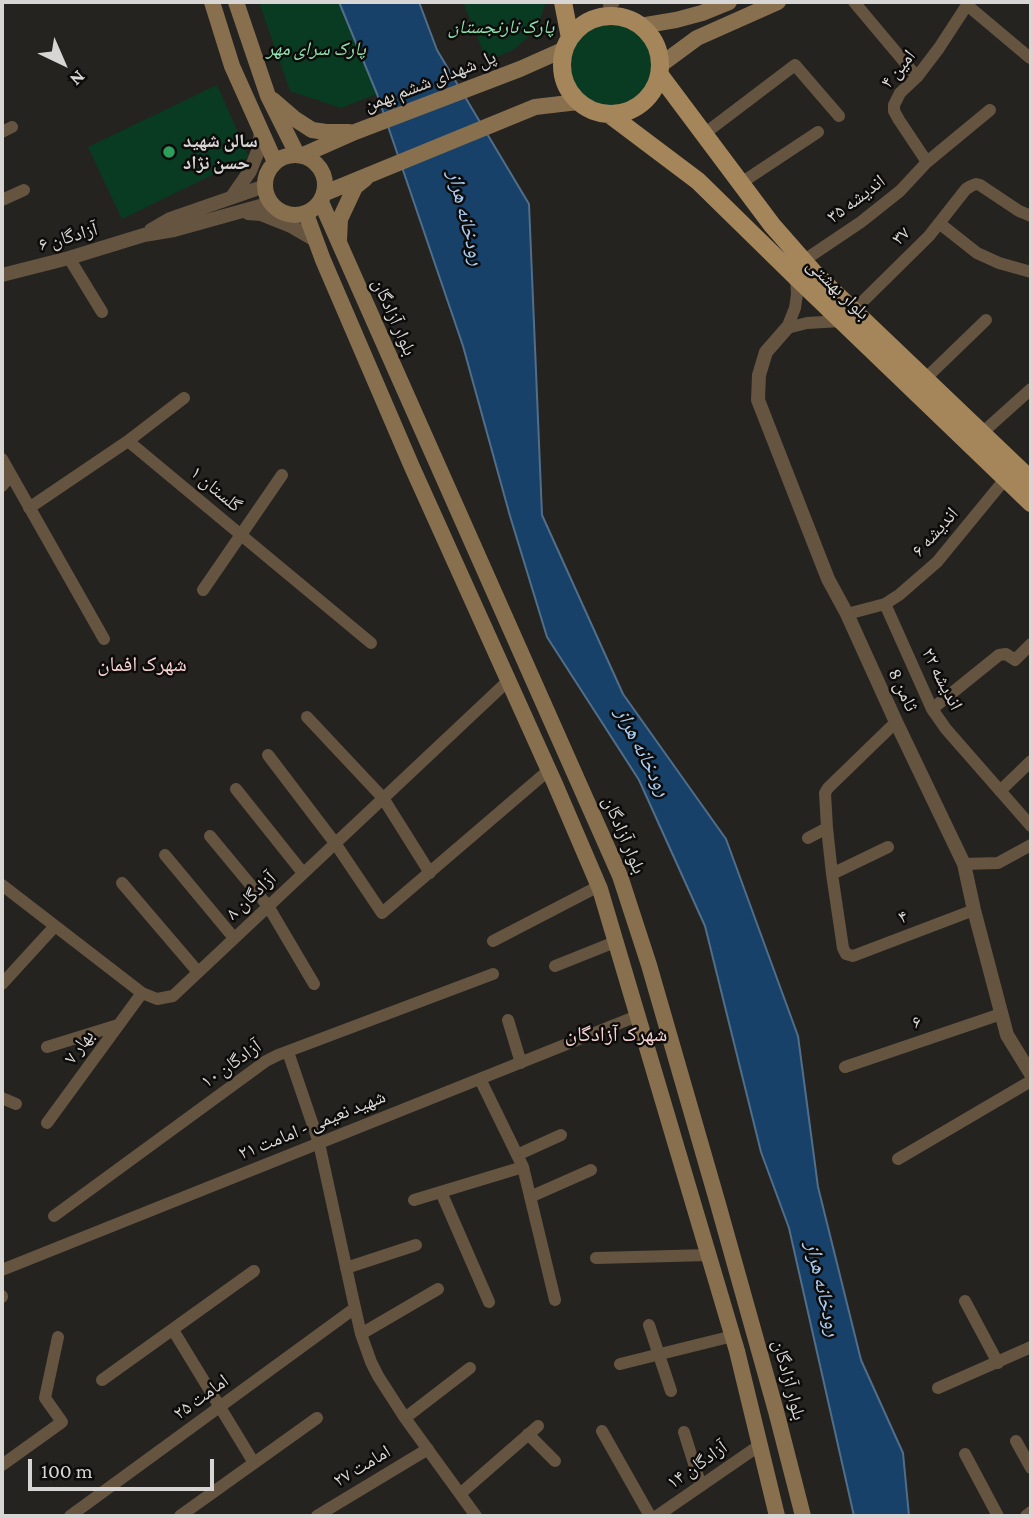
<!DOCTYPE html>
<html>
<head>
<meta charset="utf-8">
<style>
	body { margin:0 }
	#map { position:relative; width:1033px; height:1518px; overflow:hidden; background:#242320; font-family:"Crimson Pro",serif }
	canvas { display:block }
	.frame { position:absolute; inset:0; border:4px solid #d7d6d4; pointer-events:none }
	.north { position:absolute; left:28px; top:28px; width:70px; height:70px; -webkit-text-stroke:5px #0d0c0b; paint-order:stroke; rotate:136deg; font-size:19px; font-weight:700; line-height:28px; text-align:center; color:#d7d6d4 }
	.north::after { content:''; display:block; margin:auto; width:24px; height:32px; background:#d7d6d4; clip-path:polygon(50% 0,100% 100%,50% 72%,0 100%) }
	.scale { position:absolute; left:28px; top:1459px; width:186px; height:32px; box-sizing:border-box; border:4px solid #d7d6d4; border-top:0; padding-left:9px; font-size:21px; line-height:24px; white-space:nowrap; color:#d7d6d4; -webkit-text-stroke:5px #0d0c0b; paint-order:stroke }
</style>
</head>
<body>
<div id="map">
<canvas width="1033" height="1518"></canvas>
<div class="frame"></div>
<div class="north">N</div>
<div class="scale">100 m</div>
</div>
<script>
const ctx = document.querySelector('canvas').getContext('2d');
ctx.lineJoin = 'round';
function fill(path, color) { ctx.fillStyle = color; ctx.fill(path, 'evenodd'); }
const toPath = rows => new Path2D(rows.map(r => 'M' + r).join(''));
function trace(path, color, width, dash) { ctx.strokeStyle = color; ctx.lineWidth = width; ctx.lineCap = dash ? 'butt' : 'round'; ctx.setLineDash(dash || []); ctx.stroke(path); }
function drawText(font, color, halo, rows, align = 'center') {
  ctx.font = font + ' "Crimson Pro","Noto Naskh Arabic",serif'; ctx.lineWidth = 5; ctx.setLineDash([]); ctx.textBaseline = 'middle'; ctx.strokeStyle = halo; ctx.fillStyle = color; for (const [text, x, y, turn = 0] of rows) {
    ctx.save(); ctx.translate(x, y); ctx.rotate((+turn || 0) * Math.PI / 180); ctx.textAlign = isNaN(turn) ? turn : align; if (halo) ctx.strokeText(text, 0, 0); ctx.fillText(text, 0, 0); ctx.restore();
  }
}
const green = toPath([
	[259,2,339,2,377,94,341,108,290,91],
	[463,2,546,2,537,29,513,50,487,61],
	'562 65a49 49 0 1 1 98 0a49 49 0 1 1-98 0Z',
	[217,85,249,157,122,219,88,147]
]);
const water = toPath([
	[339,2,419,2,437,50,529,204,542,515,623,694,726,839,798,1036,818,1187,861,1360,903,1453,909,1516,854,1516,789,1228,761,1152,705,926,639,780,547,637,510,516,463,346,377,94,339,2]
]);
const minor = toPath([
	[854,2,917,77],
	[609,5,614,2],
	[967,5,1030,58],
	[2,132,12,127],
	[704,134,795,65,839,116],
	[927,162,899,120,894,111,894,105,900,93,917,77,939,48,969,2],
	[741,183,818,132],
	[2,200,24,190],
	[939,223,977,253,999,263,1031,272],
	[69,258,102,312],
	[803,261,861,222,900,191,927,162,990,110],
	[853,311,929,236,966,189,971,186,976,184,980,185,1019,211,1031,216],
	[787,328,807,323,841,321],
	[787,328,795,308,797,294,796,277],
	[925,379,986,320],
	[982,433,1031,389],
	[128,441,184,398],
	[2,459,104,639],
	[2,486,11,475],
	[29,508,128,441,371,643],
	[203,590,282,475],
	[885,604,899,595,937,562,1006,478],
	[847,614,885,604,932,709,946,729,1031,826],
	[932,709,999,655,1006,654,1015,660,1031,644],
	[307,717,383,798,430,873],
	[268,755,335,843,382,913,549,770],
	[236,789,303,873],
	[1000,791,1031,761],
	[827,828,832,874,843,948,846,954,853,956,974,910],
	[210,836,268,906,314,984],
	[808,838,827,828,825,793,828,788,896,722],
	[165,855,234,938],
	[964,864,998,863,1031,845],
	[832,874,888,847],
	[122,883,198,972],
	[2,885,142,993,157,999,173,996,509,680],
	[493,941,599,886],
	[555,966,615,942],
	[2,984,55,926],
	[508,1020,521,1063],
	[47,1047,118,1025],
	[288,1052,319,1143,353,1299,361,1334,371,1362,378,1376,405,1418,476,1516],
	[845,1067,1001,1014],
	[480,1079,523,1167,555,1300],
	[2,1098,16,1104],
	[47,1123,142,993],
	[517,1155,561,1135],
	[898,1159,1031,1081],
	[441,1192,489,1302],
	[530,1197,591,1170],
	[414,1200,523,1167],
	[54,1216,266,1061,278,1055,493,974],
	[596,1258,709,1255],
	[346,1268,416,1245],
	[2,1270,637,1016],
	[2,1297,2,1296],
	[965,1301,998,1363],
	[649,1325,671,1391],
	[173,1330,254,1463],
	[361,1334,438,1289],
	[620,1364,733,1336],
	[102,1380,254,1271],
	[938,1388,1031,1347],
	[405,1418,470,1368],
	[602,1431,650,1516],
	[684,1432,701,1486],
	[528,1434,555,1461],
	[1016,1441,1031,1468],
	[965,1454,998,1516],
	[2,1465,62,1422,45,1398,58,1337],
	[460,1494,538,1426],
	[70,1516,355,1308],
	[180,1516,317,1418],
	[317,1516,428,1449],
	[657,1516,760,1445],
	[1026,1516,1031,1512]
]);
const tertiary = toPath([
	[232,197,250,171,258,151,261,132],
	[248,213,261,214,291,226,315,240],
	[151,230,170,219,265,186],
	[2,275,69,258,144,235,174,230,271,203],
	[787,328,766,352,759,375,758,400,828,579,847,614,896,722,964,864,974,910,1007,1035,1031,1074]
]);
const secondary = toPath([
	[212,2,232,66,275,162],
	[236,2,268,96,297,154],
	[640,26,676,20,702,13,729,2],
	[659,66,697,38,778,2],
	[273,100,295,119,312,130,326,132,349,132],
	'265 185a30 30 0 1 1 60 0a30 30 0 1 1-60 0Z',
	[303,155,355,132,520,69,565,49],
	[325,193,535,107,578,102],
	[321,202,620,876,649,965,718,1204,776,1411,803,1516],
	[306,214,323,260,412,467,555,784,600,889,737,1351,777,1516],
	[339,240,340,219,355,187,365,179]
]);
const primary = toPath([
	[563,2,570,38],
	'562 65a49 49 0 1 1 98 0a49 49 0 1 1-98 0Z',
	[659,74,772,225,815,274,1031,480],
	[609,114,698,181,796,277,1031,503]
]);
const markers = [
	[169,152,7,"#2e9e5b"]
];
const parkNames = [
	["پارک نارنجستان",501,27],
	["پارک سرای مهر",316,49]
];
const streetNames = [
	["امین ۴",898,69,-51],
	["پل شهدای ششم بهمن",430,81,-21],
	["اندیشه ۳۵",856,199,-37],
	["۳۷",901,236,-44],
	["آزادگان ۶",68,237,-16],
	["بلوار بهشتی",838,289,44],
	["بلوار آزادگان",394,317,66],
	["گلستان ۱",216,489,40],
	["اندیشه ۶",935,532,-48],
	["اندیشه ۲۲",942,679,63],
	["ثامن 8",903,690,65],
	["بلوار آزادگان",624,835,67],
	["آزادگان ۸",251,896,-43],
	["۴",903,917,-21],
	["۶",917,1022,-19],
	["بهار ۷",79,1047,-54],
	["آزادگان ۱۰",231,1064,-35],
	["شهید نعیمی - امامت ۲۱",312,1125,-22],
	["بلوار آزادگان",789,1380,75],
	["امامت ۲۵",201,1397,-36],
	["آزادگان ۱۴",697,1465,-35],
	["امامت ۲۷",362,1466,-31]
];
const poiNames = [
	["سالن شهید",183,141],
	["حسن نژاد",183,163]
];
const waterNames = [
	["رودخانه هراز",466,218,76],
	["رودخانه هراز",643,752,63],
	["رودخانه هراز",823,1289,77]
];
const neighbourhoodNames = [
	["شهرک افمان",142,665],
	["شهرک آزادگان",616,1035]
];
fill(green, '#093b23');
fill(water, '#174169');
trace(water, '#516e89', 2);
trace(minor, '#645440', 12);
trace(tertiary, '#645440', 14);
trace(secondary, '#88704f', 16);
trace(primary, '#a5855a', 18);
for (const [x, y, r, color] of markers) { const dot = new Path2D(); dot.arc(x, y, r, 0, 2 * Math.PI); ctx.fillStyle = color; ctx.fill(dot); trace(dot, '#0d0c0b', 2.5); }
drawText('italic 19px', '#8fe6b2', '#0d0c0b', parkNames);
drawText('19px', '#d7d6d4', '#0d0c0b', streetNames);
drawText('bold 19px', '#d7d6d4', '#0d0c0b', poiNames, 'left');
drawText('italic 21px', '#a8ccf4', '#0d0c0b', waterNames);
drawText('21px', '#f7d3d3', '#0d0c0b', neighbourhoodNames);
</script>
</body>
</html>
